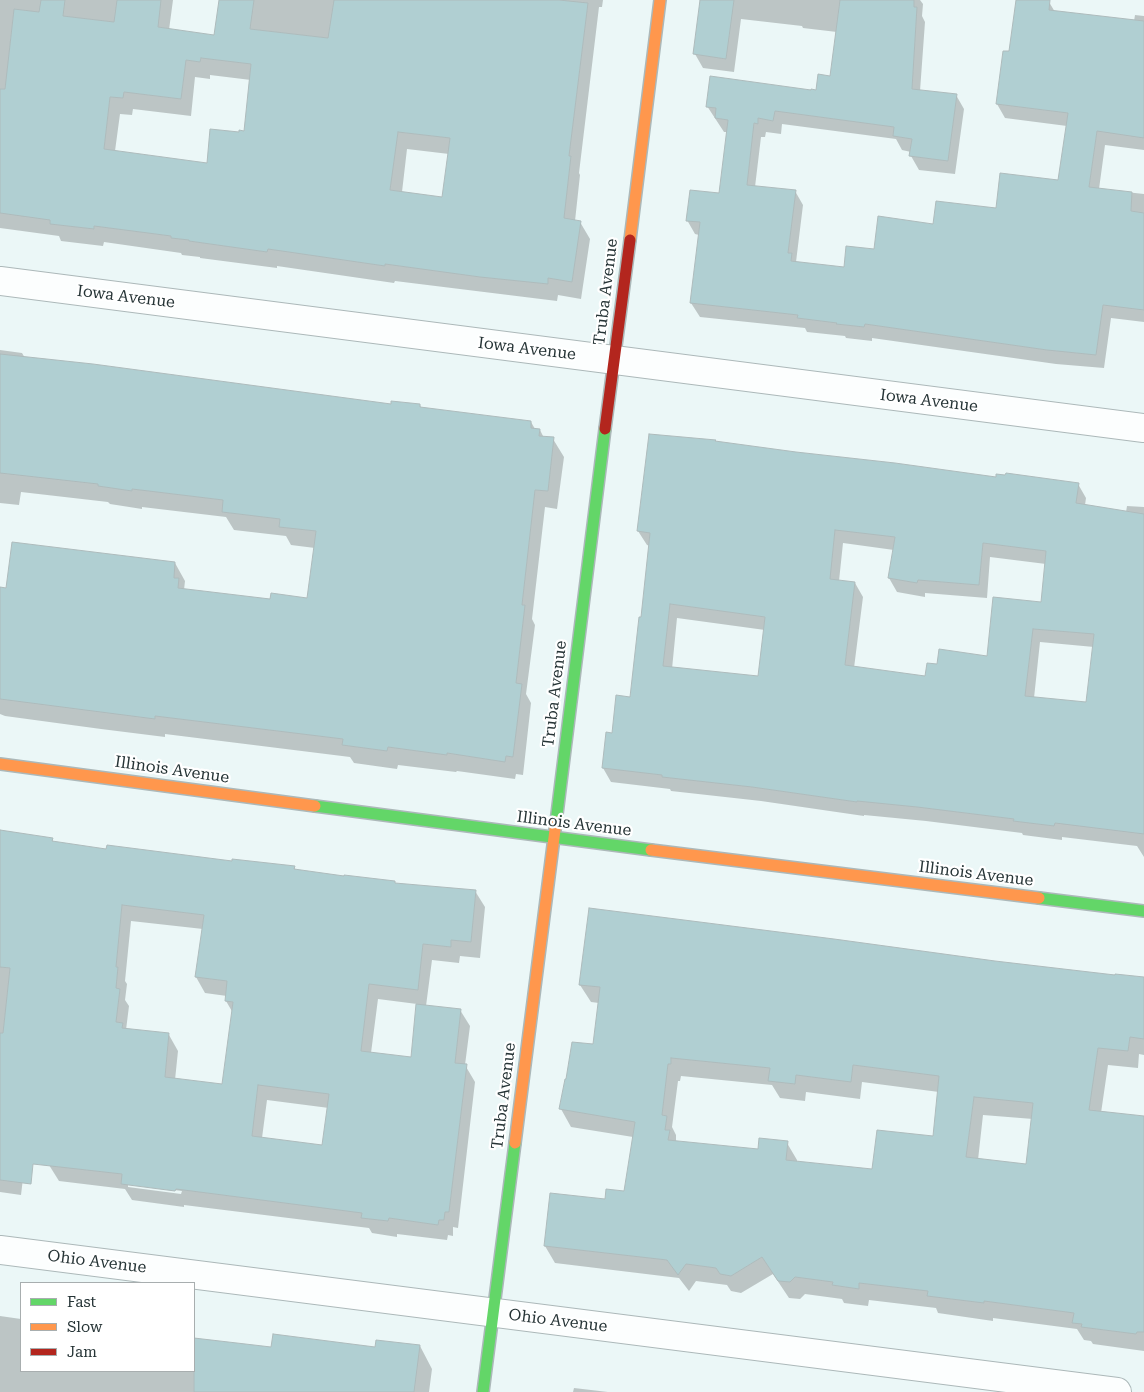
<!DOCTYPE html>
<html>
<head>
<meta charset="utf-8">
<style>
	body { margin:0 }
	#map { position:relative; width:1144px; height:1392px; overflow:hidden; background:#ebf7f7; font-family:"Roboto Serif",serif }
	canvas { display:block }
	.legend { position:absolute; left:20px; top:1282px; width:175px; height:90px; box-sizing:border-box; background:#fff; border:1px solid #a8aeaf; margin:0; padding:6px 9px; list-style:none; font-size:15px; color:#263436 }
	.legend li { display:flex; align-items:center; gap:10px; height:25px }
	.legend b { width:25px; border:1px solid #a8aeaf }
</style>
</head>
<body>
<div id="map">
<canvas width="1144" height="1392"></canvas>
<ul class="legend">
<li><b style="height:6px;background:#63d668"></b>Fast</li>
<li><b style="height:6px;background:#ff974d"></b>Slow</li>
<li><b style="height:6px;background:#b3261e"></b>Jam</li>
</ul>
</div>
<script>
const ctx = document.querySelector('canvas').getContext('2d');
ctx.lineJoin = 'round';
function fill(path, color) { ctx.fillStyle = color; ctx.fill(path, 'evenodd'); }
const toPath = rows => new Path2D(rows.map(r => 'M' + r).join(''));
function trace(path, color, width, dash) { ctx.strokeStyle = color; ctx.lineWidth = width; ctx.lineCap = dash ? 'butt' : 'round'; ctx.setLineDash(dash || []); ctx.stroke(path); }
function drawText(font, color, halo, rows, align = 'center') {
  ctx.font = font + ' "Roboto Serif",serif'; ctx.lineWidth = 4.5; ctx.setLineDash([]); ctx.textBaseline = 'middle'; ctx.strokeStyle = halo; ctx.fillStyle = color; for (const [text, x, y, turn = 0] of rows) {
    ctx.save(); ctx.translate(x, y); ctx.rotate((+turn || 0) * Math.PI / 180); ctx.textAlign = isNaN(turn) ? turn : align; if (halo) ctx.strokeText(text, 0, 0); ctx.fillText(text, 0, 0); ctx.restore();
  }
}
const shadow = toPath([
	[0,0,173,0,169,30,215,36,220,0,603,0,602,7,599,7,579,173,580,175,575,221,580,222,590,239,581,299,558,295,557,301,395,281,394,283,277,266,277,268,200,258,200,257,182,255,181,253,104,242,103,246,61,241,59,236,0,228],
	[210,75,251,80,245,132,240,134,208,164,115,151,120,114,132,115,133,109,191,116,195,77,210,79],
	[407,149,449,154,443,198,402,192],
	[701,0,920,0,923,4,922,16,925,22,920,91,956,95,964,109,955,174,919,170,911,156,911,152,902,150,896,139,782,124,781,134,766,132,765,137,761,137,755,187,795,191,803,205,796,262,845,268,875,251,934,225,997,209,1059,181,1067,126,1005,118,997,104,1010,52,1017,0,1031,0,1049,2,1055,12,1134,21,1135,15,1144,16,1144,150,1105,145,1099,189,1144,194,1144,322,1111,318,1104,368,1056,364,872,338,872,341,846,338,845,336,807,332,805,328,700,317,691,303,699,235,695,234,687,220,720,194,727,132,724,132,707,106,817,91,831,77,837,32,803,28,802,26,741,19,734,72,703,68,695,54],
	[0,350,22,353,25,358,392,405,420,405,421,408,531,422,535,429,540,430,544,438,553,439,564,457,557,509,545,507,532,619,535,625,526,694,531,703,523,775,516,774,515,779,457,771,456,772,398,765,397,769,354,763,350,757,165,734,165,737,101,729,5,716,0,714,0,588,7,590,175,563,185,581,184,590,271,600,308,600,315,548,291,545,286,536,234,530,226,517,142,507,142,509,110,504,108,502,21,492,19,505,0,503],
	[715,441,716,443,997,478,1078,484,1086,498,1085,505,1126,512,1127,506,1144,507,1144,857,1137,846,1062,837,1062,840,1023,835,1022,833,926,821,864,815,864,816,761,801,671,791,670,789,611,782,603,768,613,734,631,699,642,618,650,546,647,545,638,531],
	[843,543,894,550,889,578,897,592,925,597,925,593,987,598,990,557,1046,564,1042,603,988,657,938,665,926,678,854,668,863,597,855,583,839,581],
	[677,618,765,630,759,677,672,669],
	[1040,642,1094,647,1088,704,1034,698],
	[0,830,52,839,54,843,107,850,233,863,294,867,296,870,395,884,475,891,485,907,480,958,460,956,459,963,432,960,426,1006,460,1010,470,1026,465,1065,475,1082,458,1228,453,1227,453,1236,448,1235,447,1240,397,1234,397,1237,372,1233,369,1228,184,1205,184,1207,132,1200,125,1189,59,1181,49,1165,28,1137,21,1195,0,1192],
	[131,921,203,929,196,977,205,993,227,996,226,1001,233,1013,223,1085,175,1080,178,1051,169,1035,126,1030,129,1006,125,1000,127,984,125,981],
	[378,999,417,1004,412,1059,371,1053],
	[267,1100,329,1108,323,1147,262,1138],
	[128,1184,182,1191,181,1194,128,1187],
	[995,963,1144,979,1144,1055,1139,1054,1138,1068,1108,1065,1101,1113,1144,1118,1144,1351,1093,1344,1091,1341,1084,1340,1077,1329,993,1318,993,1321,938,1313,936,1308,869,1300,868,1306,844,1303,842,1299,805,1294,800,1299,789,1298,773,1274,741,1293,731,1291,727,1285,696,1281,689,1291,679,1278,555,1263,545,1246,606,1200,625,1192,633,1137,571,1127,561,1109,594,1045,599,1003,591,1002,580,985],
	[681,1076,772,1085,780,1098,805,1101,806,1092,860,1099,862,1082,939,1092,934,1137,873,1170,797,1163,797,1160,787,1143,759,1150,676,1142,676,1135,672,1127,678,1081,680,1081],
	[983,1115,1033,1119,1028,1166,978,1160],
	[0,1316,21,1319,21,1371,194,1371,194,1338,273,1349,376,1348,420,1346,432,1369,429,1392,0,1392],
	[574,1388,608,1392,573,1392]
]);
const building = toPath([
	[41,0,65,0,63,16,114,22,117,0,161,0,158,27,214,35,219,0,254,0,250,29,328,38,334,0,559,0,588,3,569,156,571,156,564,218,581,221,572,282,548,278,548,284,480,277,385,264,385,266,268,249,267,252,189,241,189,240,171,238,171,236,94,226,94,229,50,224,50,220,0,213,0,89,5,89,14,9,39,12,41,0],
	[201,58,251,64,244,131,239,130,239,132,210,129,207,163,104,149,110,97,123,98,124,92,181,99,186,60,200,62,201,58],
	[398,132,450,138,442,197,390,190,398,132],
	[700,0,734,0,726,59,693,54,700,0],
	[840,0,914,0,914,7,917,7,912,89,957,94,948,161,909,156,912,139,893,136,894,127,775,111,773,121,758,118,758,124,754,123,747,185,796,190,788,253,792,253,791,261,844,267,846,246,874,249,878,216,933,224,936,201,996,208,1000,173,1058,180,1068,113,996,104,1003,51,1009,51,1016,0,1050,0,1049,10,1144,21,1144,138,1097,131,1089,187,1132,192,1131,211,1144,213,1144,310,1103,305,1096,355,1047,350,865,324,864,327,836,324,837,323,797,318,798,315,690,303,700,222,686,221,690,190,719,193,728,120,715,118,716,108,706,107,710,76,811,90,811,89,816,90,818,74,830,76,840,0],
	[0,354,93,364,391,404,391,401,420,404,420,407,531,421,531,428,540,429,539,436,554,437,548,491,535,490,522,605,525,605,516,683,522,684,513,757,506,756,505,762,447,753,447,755,388,747,387,751,342,745,343,739,155,716,155,719,0,699,0,587,6,588,12,542,175,562,174,578,179,578,178,588,270,599,271,593,307,598,316,531,279,527,280,519,222,512,223,500,132,489,132,491,98,486,98,484,0,473,0,354],
	[649,434,716,440,715,441,796,452,895,463,996,477,996,474,1005,475,1006,473,1079,483,1076,503,1144,514,1144,834,1055,823,1054,826,1013,821,1014,819,917,807,857,801,857,802,752,787,662,777,662,775,602,768,606,732,612,733,616,695,630,697,639,617,641,617,650,533,637,531,649,434],
	[835,530,895,537,888,578,917,583,918,580,979,585,983,543,1046,551,1041,602,993,597,987,656,939,649,937,664,927,663,925,676,845,665,855,582,830,579,835,530],
	[670,604,765,617,758,676,663,666,670,604],
	[1033,629,1094,634,1086,702,1025,696,1033,629],
	[0,830,53,838,52,841,106,849,107,845,232,861,232,859,295,866,294,869,344,876,344,875,395,881,395,883,476,890,471,942,451,940,451,947,423,944,418,990,369,984,361,1051,411,1057,416,1004,461,1009,455,1063,467,1064,449,1212,445,1212,444,1220,439,1220,438,1225,389,1218,388,1221,361,1218,362,1213,176,1189,175,1191,121,1184,122,1174,33,1164,31,1184,0,1180,0,1033,3,1033,10,968,0,967,0,830],
	[122,905,204,915,195,977,227,981,225,1001,233,1002,222,1084,165,1077,169,1033,122,1028,123,1023,116,1022,120,989,116,988,118,967,116,967,122,905],
	[258,1085,329,1094,322,1145,252,1136,258,1085],
	[589,908,834,939,995,961,1115,975,1115,974,1144,977,1144,1039,1130,1037,1128,1051,1098,1048,1089,1110,1144,1116,1144,1332,1137,1332,1136,1334,1081,1327,1082,1324,1072,1323,1074,1313,984,1301,984,1303,927,1296,928,1291,859,1283,859,1289,832,1285,833,1282,795,1277,790,1282,778,1281,762,1257,731,1276,720,1274,716,1268,686,1264,678,1275,667,1260,544,1246,550,1193,605,1199,606,1189,624,1191,635,1122,559,1109,565,1079,566,1079,572,1042,593,1044,600,987,579,985,589,908],
	[671,1058,770,1068,768,1081,795,1084,796,1075,851,1082,853,1065,939,1076,933,1136,877,1130,872,1169,786,1160,788,1141,759,1138,758,1149,668,1140,670,1130,665,1130,667,1116,662,1115,668,1064,671,1064,671,1058],
	[974,1097,1033,1103,1026,1164,966,1157,974,1097],
	[273,1334,375,1347,376,1340,420,1345,414,1392,194,1392,194,1338,271,1347,273,1334]
]);
const street = toPath([
	[0,281,1144,428],
	[0,1250,1117,1392]
]);
const fast = toPath([
	[315,806,651,850],
	[556,822,605,429],
	[1039,898,1144,911],
	[483,1392,515,1143]
]);
const slow = toPath([
	[630,240,660,0],
	[0,764,315,806],
	[651,850,1039,898],
	[515,1143,556,822]
]);
const jam = toPath([
	[605,429,630,240]
]);
const streetNames = [
	["Truba Avenue",606,292,-83],
	["Iowa Avenue",126,297,7],
	["Iowa Avenue",527,349,7],
	["Iowa Avenue",929,401,7],
	["Truba Avenue",555,694,-83],
	["Illinois Avenue",172,770,8],
	["Illinois Avenue",574,824,7],
	["Illinois Avenue",976,874,7],
	["Truba Avenue",504,1096,-83],
	["Ohio Avenue",97,1262,7],
	["Ohio Avenue",558,1321,7]
];
fill(shadow, '#0003');
fill(building, '#b0cfd2');
trace(building, '#aebbbc', 1);
trace(street, '#acb8b9', 30);
trace(fast, '#acb8b9', 14);
trace(slow, '#acb8b9', 14);
trace(jam, '#acb8b9', 14);
trace(street, '#fcfefe', 28);
trace(fast, '#63d668', 11);
trace(slow, '#ff974d', 11);
trace(jam, '#b3261e', 11);
drawText('16px', '#263436', '#fff', streetNames);
</script>
</body>
</html>
